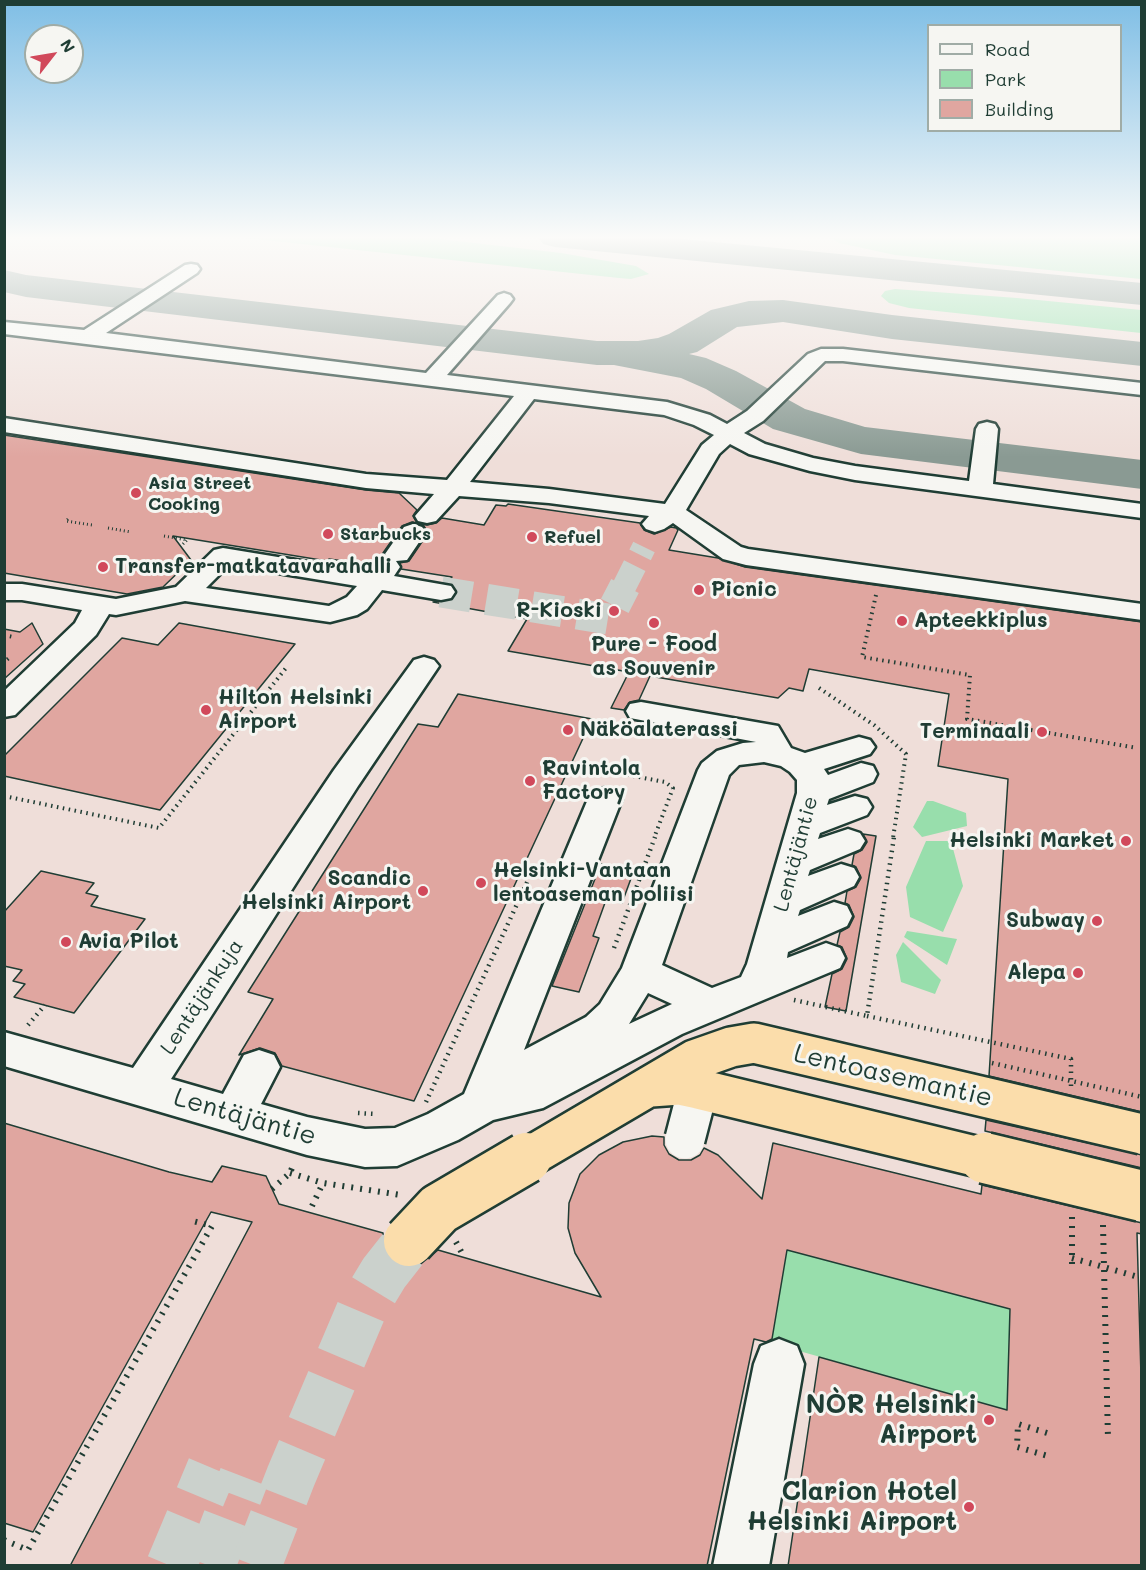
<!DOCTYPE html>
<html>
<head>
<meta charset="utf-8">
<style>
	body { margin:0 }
	#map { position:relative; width:1146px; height:1570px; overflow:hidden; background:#f6f6f2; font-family:Mali,sans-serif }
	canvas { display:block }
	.frame { position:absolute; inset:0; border:6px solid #1f3d34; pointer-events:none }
	.legend { position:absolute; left:927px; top:24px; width:195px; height:108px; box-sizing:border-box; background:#f6f6f2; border:2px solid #a0aca6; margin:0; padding:8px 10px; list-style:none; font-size:18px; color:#1f3d34 }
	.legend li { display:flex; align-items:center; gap:12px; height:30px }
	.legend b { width:30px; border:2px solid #a0aca6 }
	.north { position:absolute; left:24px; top:24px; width:60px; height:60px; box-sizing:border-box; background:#f6f6f2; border:2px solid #a0aca6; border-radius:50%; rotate:59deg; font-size:16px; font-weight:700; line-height:24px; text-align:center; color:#1f3d34 }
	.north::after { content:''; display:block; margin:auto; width:21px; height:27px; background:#d1495b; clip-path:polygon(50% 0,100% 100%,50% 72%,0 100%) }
</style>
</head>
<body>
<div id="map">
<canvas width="1146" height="1570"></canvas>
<div class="frame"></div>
<ul class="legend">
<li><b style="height:8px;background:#f6f6f2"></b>Road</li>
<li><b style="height:16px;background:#98deac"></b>Park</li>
<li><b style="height:16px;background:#e0a6a0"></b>Building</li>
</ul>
<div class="north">N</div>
</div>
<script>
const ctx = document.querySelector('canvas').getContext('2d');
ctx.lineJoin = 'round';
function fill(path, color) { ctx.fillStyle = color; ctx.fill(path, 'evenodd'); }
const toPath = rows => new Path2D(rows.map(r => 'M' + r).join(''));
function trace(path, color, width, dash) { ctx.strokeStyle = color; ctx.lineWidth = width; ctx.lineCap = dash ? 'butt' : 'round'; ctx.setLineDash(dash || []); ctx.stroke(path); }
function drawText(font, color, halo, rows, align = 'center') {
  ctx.font = font + ' Mali,sans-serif'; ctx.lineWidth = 6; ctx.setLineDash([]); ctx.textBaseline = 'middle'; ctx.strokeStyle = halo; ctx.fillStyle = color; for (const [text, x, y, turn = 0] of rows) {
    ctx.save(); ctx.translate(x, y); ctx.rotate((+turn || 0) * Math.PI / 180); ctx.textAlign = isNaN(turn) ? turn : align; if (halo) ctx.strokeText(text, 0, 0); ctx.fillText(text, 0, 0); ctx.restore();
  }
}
const built = toPath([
	[5,237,1141,237,1141,1565,5,1566]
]);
const green = toPath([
	[236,237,423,237,561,253,636,266,649,274,631,279,619,278],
	[830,237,1141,237,1141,279,895,255,839,243],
	[895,289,1017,298,1141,310,1141,333,909,308,889,303,881,296,885,291],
	[927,801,933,801,966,813,967,826,922,837,913,827],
	[926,841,951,841,963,886,943,932,910,917,906,887],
	[907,931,957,939,947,965,904,937],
	[903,942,941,980,935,994,901,982,896,955],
	[787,1250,1010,1309,1007,1410,771,1343]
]);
const taxiway = toPath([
	[538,237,662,237,1142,283,1142,305,555,247,543,244,538,237],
	[4,270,26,275,597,341,638,341,658,338,669,334,711,310,749,301,783,300,892,315,1142,342,1142,366,892,339,783,322,737,327,697,352,689,354,706,358,736,371,805,409,865,427,1142,460,1142,489,861,454,773,429,706,389,681,378,614,365,597,365,26,297,4,292,4,270]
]);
const building = toPath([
	[4,435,366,490,399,493,417,510,413,516,417,523,412,522,402,526,383,553,385,558,378,559,372,565,329,559,327,561,173,536,191,560,163,587,127,594,4,573,4,435],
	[508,504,640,523,644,530,654,534,671,527,676,528,678,530,669,550,718,558,745,567,1142,622,1142,1112,989,1076,1008,779,938,766,949,694,809,669,803,691,789,688,778,698,650,676,639,700,630,702,624,710,611,708,629,672,508,651,527,619,433,602,453,599,457,591,453,585,447,583,452,577,401,569,400,563,409,561,428,533,424,526,418,523,427,525,436,523,442,518,484,525,496,505,506,506,508,504],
	[32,623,43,644,4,679,4,629,20,632,32,623],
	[179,623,295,644,160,810,4,776,4,756,122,638,158,645,179,623],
	[458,694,592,719,414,1101,282,1066,275,1053,260,1048,239,1055,273,999,248,992,418,724,438,727,458,694],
	[863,834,876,836,846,1011,825,1007,832,974,842,969,847,959,842,947,837,945,840,932,849,927,854,917,849,905,845,903,847,891,856,887,861,878,856,867,852,865,854,854,862,850,867,842,863,834],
	[601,864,633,873,622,903,606,900,593,936,599,938,579,992,552,986,601,864],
	[41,871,94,883,86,893,98,896,91,906,145,919,74,1013,14,997,25,984,13,981,22,970,4,966,4,912,41,871],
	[986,1120,1142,1155,1142,1168,985,1131,986,1120],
	[4,1123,169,1172,212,1182,222,1166,266,1176,279,1204,383,1233,383,1249,391,1261,402,1267,417,1267,438,1250,601,1297,575,1253,568,1228,569,1203,580,1174,599,1155,623,1142,652,1136,664,1137,664,1145,669,1154,679,1160,691,1160,700,1155,704,1148,718,1155,762,1199,773,1143,981,1194,982,1185,1142,1223,1142,1234,1137,1233,1142,1412,1142,1566,788,1566,819,1357,1007,1410,1010,1309,787,1250,772,1339,766,1342,754,1339,707,1566,70,1566,252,1222,211,1212,33,1532,4,1523,4,1123]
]);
const minorTunnelFar2 = toPath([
	[624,587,644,547]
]);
const minorTunnelFar1 = toPath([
	[441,592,608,619,625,586]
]);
const minorTunnel = toPath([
	[171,1566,212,1468],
	[210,1566,244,1477]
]);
const majorTunnel = toPath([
	[256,1566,291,1476,361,1311,384,1273,409,1241]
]);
const pathFar3 = toPath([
	[68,519,66,521,92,525],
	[108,528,131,532],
	[164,536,187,540,183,544]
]);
const pathFar2 = toPath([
	[876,595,862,657,970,675,967,719,1137,748],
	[4,635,13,637],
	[4,657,9,658,4,662],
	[819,688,874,725,906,754,893,838],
	[580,766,665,782,673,788,654,838],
	[4,796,159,828,286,668]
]);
const pathFar1 = toPath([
	[614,948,655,837],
	[794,1000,867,1016,894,837],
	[867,1016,1071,1059,1071,1086],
	[28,1025,45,1005],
	[426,1102,535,865],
	[358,1113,375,1114]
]);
const path = toPath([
	[290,1173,323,1183,401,1195],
	[272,1189,290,1173,294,1163],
	[312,1206,323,1183],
	[1072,1217,1072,1270],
	[1103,1225,1108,1439],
	[456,1242,464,1257],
	[1072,1258,1142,1278],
	[1047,1433,1018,1424,1017,1447,1048,1456],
	[4,1540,28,1550,212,1226,189,1220]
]);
const minor = toPath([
	[191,264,197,265,200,269,197,273,106,333,426,373,498,295,504,293,510,295,513,299,510,303,447,375,667,402,710,415,727,424,747,411,808,354,821,349,843,349,1142,383,1142,395,843,361,825,361,763,421,744,433,765,444,813,458,855,466,969,481,976,429,979,424,987,422,995,424,998,429,993,484,1142,504,1142,518,855,480,810,471,749,454,730,444,719,454,686,510,741,547,748,549,1142,604,1142,620,746,565,723,559,673,523,664,529,655,532,646,529,642,524,649,516,549,503,459,496,436,521,427,523,418,521,415,516,434,494,366,488,4,432,4,418,366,474,447,480,514,396,4,334,4,322,84,330,185,265,191,264],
	[534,399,664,415,694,425,714,435,702,445,665,504,549,489,470,482,534,399],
	[413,524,422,527,426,532,407,560,396,561,400,567,394,576,451,586,455,592,451,598,441,600,382,590,367,609,357,615,330,622,185,601,116,615,109,614,96,635,15,715,4,717,4,691,75,623,82,610,22,600,4,600,4,584,22,584,116,599,176,587,214,550,223,548,369,572,378,561,389,560,385,554,404,527,413,524],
	[229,565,357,586,347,597,329,606,206,588,229,565],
	[424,657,434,660,439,666,358,786,171,1079,223,1094,244,1055,259,1050,274,1055,280,1067,261,1104,307,1117,365,1129,395,1128,428,1114,464,1094,588,799,593,791,605,788,617,791,622,799,524,1050,586,1017,600,1004,622,968,698,770,702,763,717,751,743,743,756,742,630,718,626,711,630,704,641,702,778,726,791,748,805,753,859,737,870,740,875,747,870,754,824,769,828,775,861,763,873,766,877,774,873,782,829,799,827,805,855,796,867,799,872,807,867,815,820,833,818,839,848,829,860,833,865,841,860,849,810,870,808,876,841,864,854,868,859,877,854,886,800,910,798,916,834,902,847,906,852,916,847,926,788,952,787,958,826,943,840,948,845,958,840,968,682,1034,543,1108,493,1120,458,1140,397,1166,365,1167,307,1155,4,1066,4,1032,133,1068,334,770,414,660,424,657],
	[764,762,781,766,790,772,797,780,797,793,747,964,741,977,712,988,662,965,729,775,739,765,764,762],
	[648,993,672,1004,629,1024,648,993],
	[779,1339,797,1346,804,1364,769,1566,713,1566,754,1364,761,1346,779,1339]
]);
const pathBridge = toPath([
	[992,1063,1142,1097]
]);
const minorBridge = toPath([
	[685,1139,698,1089]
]);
const majorBridgeFar1 = toPath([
	[651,1087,679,1085,698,1089,991,1160],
	[524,1160,694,1060,731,1047,754,1043,1142,1134]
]);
const majorBridge = toPath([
	[985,1158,1142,1196],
	[409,1241,439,1209,526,1158]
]);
const markers = [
	[136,493,6,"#d1495b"],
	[328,534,6,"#d1495b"],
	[532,537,6,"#d1495b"],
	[103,567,6,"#d1495b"],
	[699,590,6,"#d1495b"],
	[614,611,6,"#d1495b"],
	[902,621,6,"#d1495b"],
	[654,623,6,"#d1495b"],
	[206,710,6,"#d1495b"],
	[568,730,6,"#d1495b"],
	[1042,732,6,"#d1495b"],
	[530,781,6,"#d1495b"],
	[1126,841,6,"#d1495b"],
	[481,883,6,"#d1495b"],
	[423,891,6,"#d1495b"],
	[1097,921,6,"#d1495b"],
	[66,942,6,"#d1495b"],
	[1078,973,6,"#d1495b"],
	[989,1420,6,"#d1495b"],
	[969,1507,6,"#d1495b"]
];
const farPoinames = [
	["Asia Street",148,483],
	["Cooking",148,504],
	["Starbucks",340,534],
	["Refuel",544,537]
];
const poiNames = [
	["Transfer-matkatavarahalli",115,567],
	["Picnic",711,590],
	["R-Kioski",602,611,"right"],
	["Apteekkiplus",914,621],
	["Pure - Food",654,645,"center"],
	["as Souvenir",654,669,"center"],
	["Hilton Helsinki",218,698],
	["Airport",218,722],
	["Näköalaterassi",580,730],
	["Terminaali",1030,732,"right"],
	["Ravintola",542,769],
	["Factory",542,793],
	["Helsinki Market",1114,841,"right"],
	["Helsinki-Vantaan",493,871],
	["lentoaseman poliisi",493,895],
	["Scandic",411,879,"right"],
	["Helsinki Airport",411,903,"right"],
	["Subway",1085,921,"right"],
	["Avia Pilot",78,942],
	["Alepa",1066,973,"right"]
];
const streetNames = [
	["Lentäjäntie",796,854,-75],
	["Lentäjänkuja",202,997,-57]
];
const nearStreetnames = [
	["Lentoasemantie",893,1076,13],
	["Lentäjäntie",245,1117,16]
];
const nearPoinames = [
	["NÒR Helsinki",977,1405],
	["Airport",977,1435],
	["Clarion Hotel",957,1492],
	["Helsinki Airport",957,1522]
];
fill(built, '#efded9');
fill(green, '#98deac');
fill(taxiway, '#8a9a93');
fill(building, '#e0a6a0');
trace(building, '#1f3d34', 1.5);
trace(minorTunnelFar2, '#cbd1cc', 24, [24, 12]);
trace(minorTunnelFar1, '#cbd1cc', 31, [31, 15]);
trace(minorTunnel, '#cbd1cc', 50, [50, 25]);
trace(majorTunnel, '#cbd1cc', 50, [50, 25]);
trace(minor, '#1f3d34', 5);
trace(pathFar3, '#1f3d34', 3, [1, 3]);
trace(pathFar2, '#1f3d34', 4, [1.5, 4.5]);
trace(pathFar1, '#1f3d34', 4.5, [1.5, 5]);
trace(path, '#1f3d34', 6, [2, 7]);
fill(minor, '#f6f6f2');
trace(minorBridge, '#1f3d34', 44, []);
trace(majorBridgeFar1, '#1f3d34', 44, []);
trace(majorBridge, '#1f3d34', 55, []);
trace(pathBridge, '#1f3d34', 4.5, [1.5, 5]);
trace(minorBridge, '#f6f6f2', 39);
trace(majorBridgeFar1, '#fbddab', 39);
trace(majorBridge, '#fbddab', 50);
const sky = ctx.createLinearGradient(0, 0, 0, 457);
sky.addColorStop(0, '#7fbee5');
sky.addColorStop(0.52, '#fbfbf9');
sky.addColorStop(1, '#fbfbf900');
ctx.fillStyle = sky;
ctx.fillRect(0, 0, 1146, 457);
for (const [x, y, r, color] of markers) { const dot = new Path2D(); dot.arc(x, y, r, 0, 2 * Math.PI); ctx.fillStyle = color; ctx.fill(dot); trace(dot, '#f6f6f2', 2); }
drawText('bold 18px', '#1f3d34', '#f6f6f2', farPoinames, 'left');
drawText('bold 21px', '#1f3d34', '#f6f6f2', poiNames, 'left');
drawText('21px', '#1f3d34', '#f6f6f2', streetNames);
drawText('26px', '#1f3d34', '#f6f6f2', nearStreetnames);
drawText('bold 26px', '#1f3d34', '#f6f6f2', nearPoinames, 'right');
</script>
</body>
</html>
